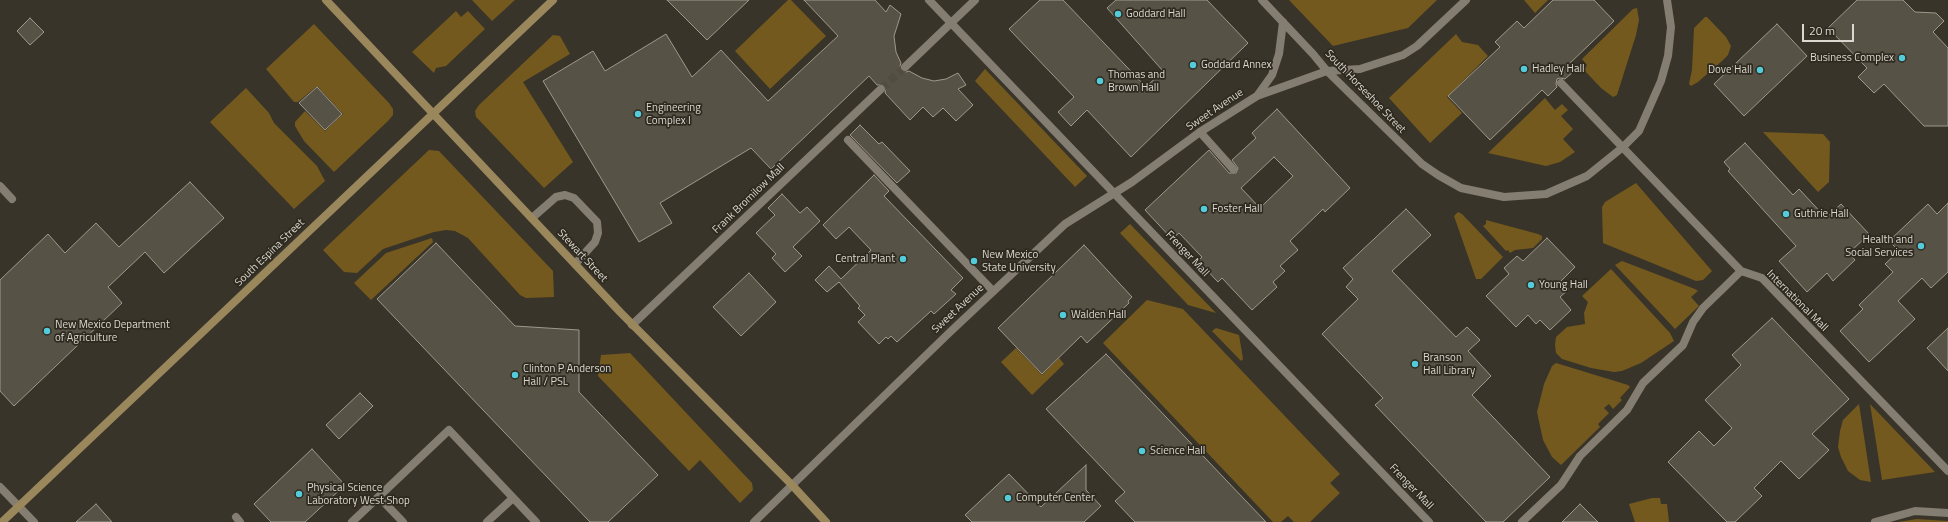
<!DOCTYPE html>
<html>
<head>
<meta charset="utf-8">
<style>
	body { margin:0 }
	#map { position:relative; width:1948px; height:522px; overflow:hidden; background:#393429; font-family:"Titillium Web",sans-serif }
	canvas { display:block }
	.scale { position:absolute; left:1802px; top:24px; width:52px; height:18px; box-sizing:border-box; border:2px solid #dbd8d1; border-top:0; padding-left:5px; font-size:12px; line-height:14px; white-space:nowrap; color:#dbd8d1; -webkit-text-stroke:3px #2f2a1f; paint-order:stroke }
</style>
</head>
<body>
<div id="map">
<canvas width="1948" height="522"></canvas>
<div class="scale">20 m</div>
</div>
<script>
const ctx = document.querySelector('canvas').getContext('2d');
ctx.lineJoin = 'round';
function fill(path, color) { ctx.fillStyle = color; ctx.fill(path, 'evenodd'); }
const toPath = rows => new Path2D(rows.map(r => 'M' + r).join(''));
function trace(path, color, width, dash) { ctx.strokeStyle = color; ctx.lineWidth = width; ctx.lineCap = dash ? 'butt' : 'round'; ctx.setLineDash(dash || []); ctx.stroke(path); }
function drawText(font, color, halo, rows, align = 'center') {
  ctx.font = font + ' "Titillium Web",sans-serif'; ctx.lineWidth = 3.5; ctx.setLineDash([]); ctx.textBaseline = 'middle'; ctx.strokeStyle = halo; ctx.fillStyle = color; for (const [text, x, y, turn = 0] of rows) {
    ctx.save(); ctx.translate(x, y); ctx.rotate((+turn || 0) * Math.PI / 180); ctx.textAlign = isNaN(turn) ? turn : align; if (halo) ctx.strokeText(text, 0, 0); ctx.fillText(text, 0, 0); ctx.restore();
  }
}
const green = toPath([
	[472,0,515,0,492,21],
	[788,0,791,0,826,36,770,89,735,51],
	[1289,0,1437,0,1408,28,1333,46],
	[1524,0,1548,0,1535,13],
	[1637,8,1639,20,1636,35,1617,95,1613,97,1601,88,1584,70,1587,65,1582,59,1633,9],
	[456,11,461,17,468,11,485,29,446,66,436,68,434,73,412,52],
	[1705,17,1707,17,1726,37,1731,46,1728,55,1722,61,1698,82,1691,86,1689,84,1692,70,1694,28],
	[314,24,389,103,393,109,393,115,388,121,334,172,304,141,295,126,295,122,305,111,325,131,343,114,317,86,298,102,294,102,266,69],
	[1456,34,1462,42,1478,45,1488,56,1447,97,1462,113,1430,143,1389,98],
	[553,35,560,36,570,54,523,82,573,162,544,188,480,121,476,117,475,111,479,105],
	[985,69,1087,176,1075,187,975,81],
	[246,88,269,113,274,123,317,166,325,181,294,209,210,122],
	[1545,98,1555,110,1562,104,1568,110,1561,116,1573,129,1563,139,1575,152,1560,162,1546,166,1488,153],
	[1763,132,1823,134,1830,142,1829,182,1818,192],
	[429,150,439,151,553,271,554,297,526,298,520,295,468,238,455,231,446,230,434,232,383,249,357,273,344,272,323,250],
	[1636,183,1712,271,1703,280,1696,281,1603,243,1602,207,1605,202],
	[1458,212,1462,214,1503,257,1481,279,1476,279,1454,216],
	[1486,220,1538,234,1542,236,1542,239,1533,248,1515,250,1510,253,1508,250,1506,251,1483,226,1486,224],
	[1130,224,1216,313,1188,305,1120,233],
	[432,238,433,242,371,300,354,283,386,253],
	[1622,261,1695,289,1698,291,1691,297,1699,306,1675,329,1615,265],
	[1611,269,1670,333,1674,341,1641,363,1622,371,1614,372,1591,368,1562,359,1556,353,1555,345,1556,337,1567,327,1585,324,1584,313,1588,302,1582,296],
	[1147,300,1183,309,1340,474,1330,483,1340,493,1310,522,1294,522,1288,516,1281,522,1273,522,1103,343],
	[1216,328,1239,335,1243,359,1241,361,1212,331],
	[1016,348,1042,375,1059,358,1064,364,1032,395,1001,362],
	[630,353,752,483,753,490,740,503,700,460,689,471,598,376,601,355],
	[1556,363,1628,385,1630,387,1620,398,1622,400,1613,409,1609,404,1604,408,1609,413,1598,424,1600,427,1561,465,1552,457,1543,440,1537,412,1544,384,1552,366],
	[1859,404,1871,482,1860,480,1848,471,1841,457,1838,447,1840,431,1843,420],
	[1870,404,1935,472,1882,480],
	[1652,498,1660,498,1661,504,1667,504,1669,522,1635,522,1629,504],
	[1917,519,1948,521,1948,522,1898,522]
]);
const building = toPath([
	[667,0,749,0,707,40,667,0],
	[804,0,875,0,886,12,890,5,901,14,894,36,896,52,901,63,900,66,901,70,906,72,909,71,922,78,934,81,946,79,958,73,966,85,958,89,973,105,956,121,943,108,933,117,923,107,910,120,885,93,886,88,885,85,877,85,869,76,771,169,751,148,660,203,672,223,639,242,543,81,593,51,605,71,666,34,692,77,721,50,768,101,838,36,804,0],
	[1040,0,1063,0,1146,87,1163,71,1107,8,1116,0,1207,0,1248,43,1131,157,1087,110,1071,126,1058,112,1074,97,1009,29,1040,0],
	[1553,0,1594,0,1614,21,1567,66,1573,72,1565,79,1560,78,1557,79,1556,84,1557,87,1548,96,1542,90,1490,140,1448,96,1500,47,1495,42,1517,21,1524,28,1553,0],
	[1857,0,1903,0,1915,12,1936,13,1944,21,1933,32,1948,48,1948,126,1924,126,1884,84,1874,93,1858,77,1867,68,1828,28,1857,0],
	[30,18,44,32,30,45,17,31,30,18],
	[1777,24,1807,56,1744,116,1714,84,1777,24],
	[317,87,342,114,325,130,299,103,317,87],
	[1277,109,1350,188,1325,212,1323,209,1290,241,1298,250,1280,266,1285,271,1273,282,1277,287,1252,310,1222,278,1218,282,1198,261,1202,257,1179,233,1172,239,1145,210,1209,150,1229,173,1236,173,1238,168,1232,160,1256,138,1252,133,1277,109],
	[1274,157,1293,176,1260,208,1241,188,1274,157],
	[860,125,879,144,882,142,910,171,897,183,850,135,860,125],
	[1745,143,1793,195,1799,189,1826,218,1841,204,1869,234,1849,253,1855,260,1833,281,1827,273,1807,292,1779,261,1796,246,1728,171,1730,169,1724,162,1745,143],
	[874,175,889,191,884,196,963,278,951,290,956,294,934,314,931,311,897,342,891,336,888,339,886,337,879,344,858,322,865,315,858,308,860,306,839,282,827,292,815,280,829,266,841,279,871,250,849,227,836,239,823,225,874,175],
	[190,182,224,218,164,273,145,252,108,287,122,303,14,406,0,391,0,280,48,234,65,253,96,223,119,247,190,182],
	[782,194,800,213,807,207,820,221,793,247,802,256,785,272,772,258,776,254,756,233,775,215,768,208,782,194],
	[1948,203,1948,272,1931,288,1922,278,1898,301,1915,319,1869,362,1840,331,1863,309,1859,305,1893,272,1885,264,1899,251,1889,241,1928,204,1937,214,1948,203],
	[1406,209,1431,235,1392,271,1456,337,1467,327,1480,340,1468,351,1491,376,1472,395,1550,477,1503,522,1486,522,1375,405,1383,398,1322,334,1358,299,1346,287,1353,279,1343,268,1406,209],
	[1547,238,1575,267,1561,281,1569,289,1560,297,1571,310,1550,330,1540,320,1536,324,1528,315,1516,327,1486,296,1509,274,1504,268,1517,256,1523,261,1547,238],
	[436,243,515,326,579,330,579,392,658,475,608,522,590,522,377,299,436,243],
	[1084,245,1132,297,1128,301,1129,303,1087,343,1081,336,1042,374,998,328,1084,245],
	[749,273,776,302,741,336,713,307,749,273],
	[1772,318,1849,399,1812,434,1829,450,1799,479,1781,461,1754,488,1762,496,1735,522,1727,522,1668,462,1699,431,1714,446,1732,428,1705,400,1741,365,1732,355,1772,318],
	[1948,328,1948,371,1927,348,1948,328],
	[1106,354,1266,522,1135,522,1115,501,1125,492,1046,409,1106,354],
	[360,393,373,406,339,439,326,425,360,393],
	[312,449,345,485,305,522,271,522,254,504,312,449],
	[1086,465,1086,490,1101,506,1084,522,972,522,965,515,1009,474,1041,507,1086,465],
	[96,504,112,522,76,522,96,504],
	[1580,504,1598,522,1562,522,1580,504]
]);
const streetTunnel = toPath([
	[881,89,905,67]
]);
const lane = toPath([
	[1200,132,1233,169],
	[848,140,993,291],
	[0,186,12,199],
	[532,218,556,197,565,195,574,198,597,222,598,233,595,242,575,264],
	[379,497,403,522],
	[236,517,240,522],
	[352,522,449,430,536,522],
	[487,522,513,498]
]);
const street = toPath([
	[929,0,1429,522],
	[1262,0,1313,54,1327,71,1422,164,1438,175,1461,188,1504,197,1546,194,1587,176,1623,147,1639,131,1661,81,1668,56,1671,27,1667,0],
	[905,67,975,0],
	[1561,83,1741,271,1762,278,1948,471],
	[1257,96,1272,75,1279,54,1283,22],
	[632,325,881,89],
	[0,487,34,522],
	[754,522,949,333,1065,224,1132,182,1200,132,1257,96,1327,71,1360,69,1403,55,1417,46,1466,0],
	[1522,522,1561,485,1580,456,1627,410,1643,383,1683,345,1693,322,1703,308,1741,271],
	[1875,522,1915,511,1948,513]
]);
const secondary = toPath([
	[326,0,621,313,792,485,826,522],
	[2,522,553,0]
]);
const markers = [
	[1118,14,4,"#53cbda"],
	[1902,58,4,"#53cbda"],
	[1193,65,4,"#53cbda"],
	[1524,69,4,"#53cbda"],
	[1760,70,4,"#53cbda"],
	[1100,81,4,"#53cbda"],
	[638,114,4,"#53cbda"],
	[1204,209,4,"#53cbda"],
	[1786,214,4,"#53cbda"],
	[1921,246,4,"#53cbda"],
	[903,259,4,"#53cbda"],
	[974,261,4,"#53cbda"],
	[1531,285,4,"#53cbda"],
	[1063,315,4,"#53cbda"],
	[47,331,4,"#53cbda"],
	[1415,364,4,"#53cbda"],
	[515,375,4,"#53cbda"],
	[1142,451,4,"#53cbda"],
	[299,494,4,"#53cbda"],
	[1008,498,4,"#53cbda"]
];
const poiNames = [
	["Goddard Hall",1126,14],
	["Business Complex",1894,58,"right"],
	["Goddard Annex",1201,65],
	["Hadley Hall",1532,69],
	["Dove Hall",1752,70,"right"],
	["Thomas and",1108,75],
	["Brown Hall",1108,88],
	["Engineering",646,108],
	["Complex I",646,121],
	["Foster Hall",1212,209],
	["Guthrie Hall",1794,214],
	["Health and",1913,240,"right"],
	["Social Services",1913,253,"right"],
	["New Mexico",982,255],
	["State University",982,268],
	["Central Plant",895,259,"right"],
	["Young Hall",1539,285],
	["Walden Hall",1071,315],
	["New Mexico Department",55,325],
	["of Agriculture",55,338],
	["Branson",1423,358],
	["Hall Library",1423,371],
	["Clinton P Anderson",523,369],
	["Hall / PSL",523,382],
	["Science Hall",1150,451],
	["Physical Science",307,488],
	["Laboratory West Shop",307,501],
	["Computer Center",1016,498]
];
const streetNames = [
	["South Horseshoe Street",1365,92,46],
	["Sweet Avenue",1215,110,-34],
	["Frank Bromilow Mall",749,199,-44],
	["South Espina Street",270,253,-44],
	["Frenger Mall",1187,254,47],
	["Stewart Street",582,256,47],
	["International Mall",1797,301,45],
	["Sweet Avenue",958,309,-43],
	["Frenger Mall",1411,487,46]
];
fill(green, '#73591d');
fill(building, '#575246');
trace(building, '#9f998c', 1);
trace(streetTunnel, '#514d42', 8, [8, 4]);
trace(lane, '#847d71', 8);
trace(street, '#847d71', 8);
trace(secondary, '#9a875c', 8);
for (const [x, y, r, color] of markers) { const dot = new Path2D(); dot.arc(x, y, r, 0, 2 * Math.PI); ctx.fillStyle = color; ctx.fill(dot); trace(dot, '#2f2a1f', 1.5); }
drawText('11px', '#dbd8d1', '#2f2a1f', poiNames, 'left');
drawText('11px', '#dbd8d1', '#2f2a1f', streetNames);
</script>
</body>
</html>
